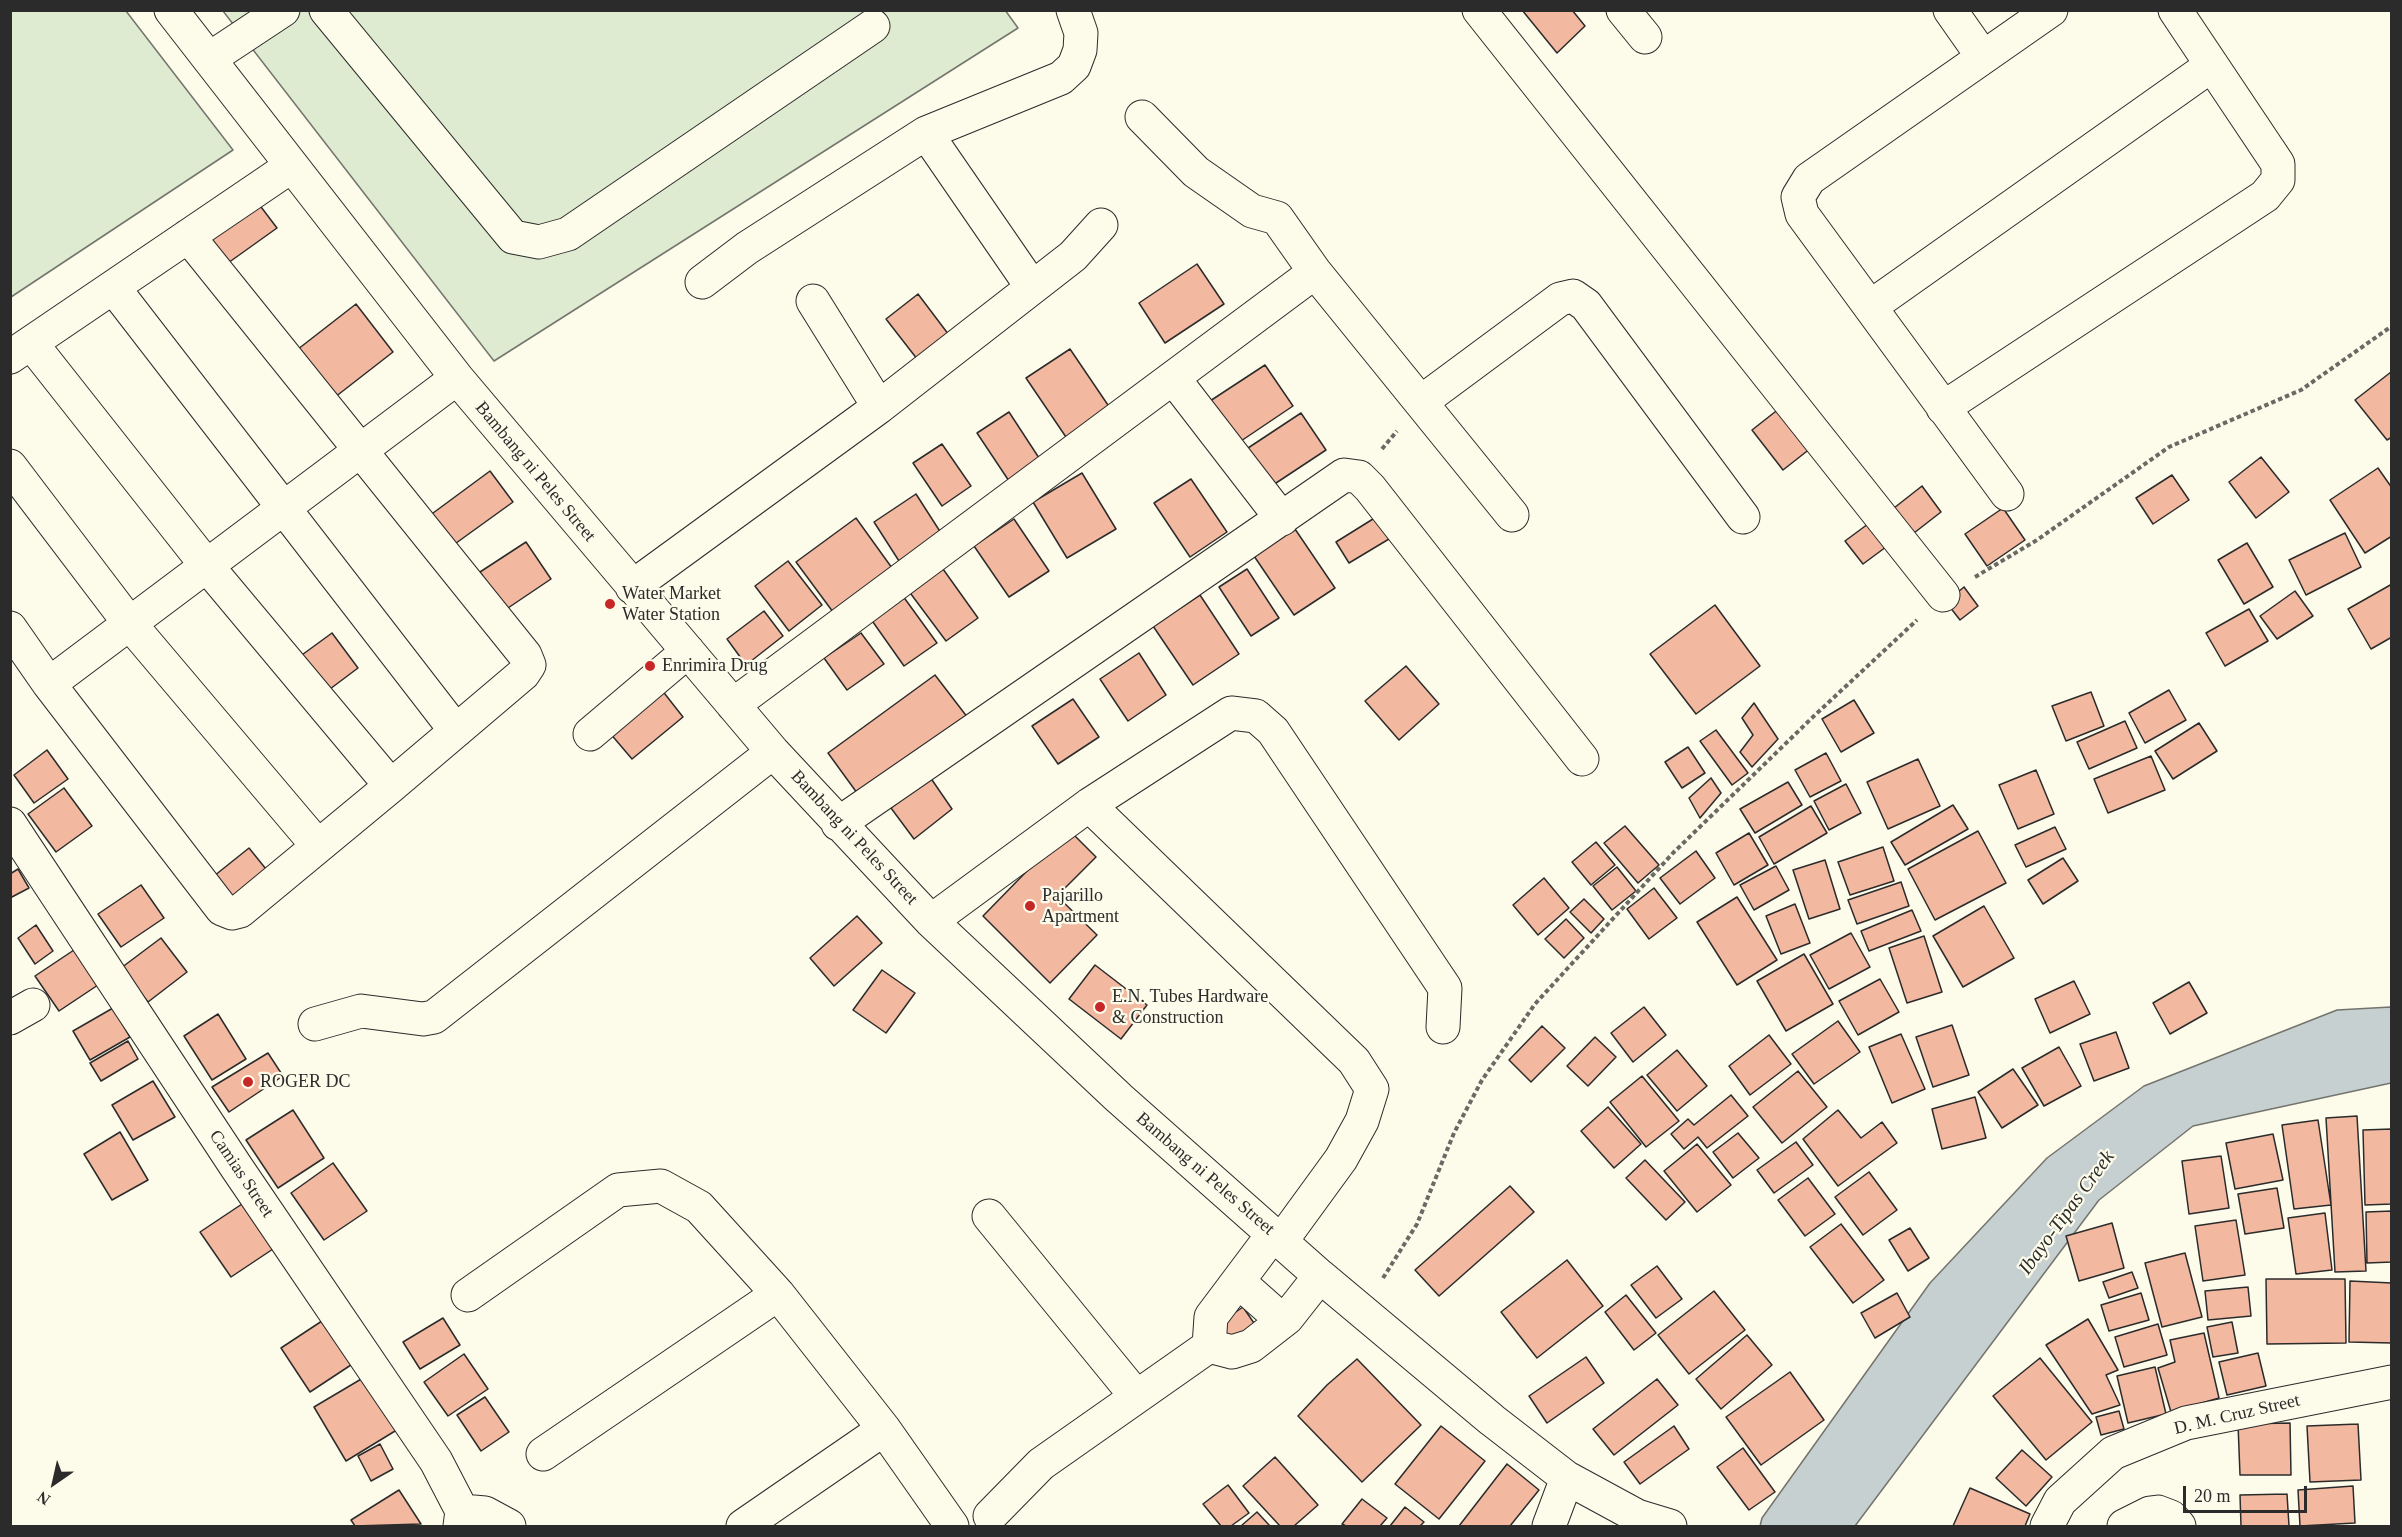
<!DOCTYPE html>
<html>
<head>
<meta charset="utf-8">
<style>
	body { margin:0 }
	#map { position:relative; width:2402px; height:1537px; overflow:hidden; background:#fdfbea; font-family:Georgia,serif }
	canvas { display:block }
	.frame { position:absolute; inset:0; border:12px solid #2b2b2b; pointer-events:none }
	.north { position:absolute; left:24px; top:1453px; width:60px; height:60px; -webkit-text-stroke:4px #fdfbea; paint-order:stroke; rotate:214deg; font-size:16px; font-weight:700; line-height:24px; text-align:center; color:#2b2b2b }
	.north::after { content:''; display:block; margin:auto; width:21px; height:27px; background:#2b2b2b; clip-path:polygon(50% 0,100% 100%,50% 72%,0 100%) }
	.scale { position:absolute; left:2183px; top:1486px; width:124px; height:27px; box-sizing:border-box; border:3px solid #2b2b2b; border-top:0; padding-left:8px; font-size:18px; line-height:21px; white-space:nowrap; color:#2b2b2b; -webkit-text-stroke:4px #fdfbea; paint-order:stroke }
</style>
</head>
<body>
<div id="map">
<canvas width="2402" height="1537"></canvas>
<div class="frame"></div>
<div class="north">N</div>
<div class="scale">20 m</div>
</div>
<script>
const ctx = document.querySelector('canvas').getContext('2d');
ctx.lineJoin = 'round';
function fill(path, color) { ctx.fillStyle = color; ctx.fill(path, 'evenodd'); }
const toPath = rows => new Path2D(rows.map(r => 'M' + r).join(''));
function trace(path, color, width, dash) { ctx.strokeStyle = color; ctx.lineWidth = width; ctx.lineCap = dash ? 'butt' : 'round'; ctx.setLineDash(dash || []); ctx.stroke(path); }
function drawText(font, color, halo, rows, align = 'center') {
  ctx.font = font + ' Georgia,serif'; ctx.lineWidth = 4.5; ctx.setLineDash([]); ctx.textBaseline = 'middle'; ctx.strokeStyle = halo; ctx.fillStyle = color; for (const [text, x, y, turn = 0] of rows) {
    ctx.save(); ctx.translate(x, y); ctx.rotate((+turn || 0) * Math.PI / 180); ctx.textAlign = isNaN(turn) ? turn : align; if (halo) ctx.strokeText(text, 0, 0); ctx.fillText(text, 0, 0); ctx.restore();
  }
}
const green = toPath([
	[11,10,126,11,233,150,11,297,11,10],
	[1005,10,1018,28,494,361,223,11,1005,10]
]);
const water = toPath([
	[2391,1007,2391,1083,2193,1126,2099,1200,1855,1526,1760,1526,1762,1518,1930,1283,2047,1158,2144,1086,2337,1010,2391,1007]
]);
const building = toPath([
	[1522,10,1572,10,1585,26,1557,53,1522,10],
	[255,199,277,228,228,263,207,234,255,199],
	[1197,264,1224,304,1165,343,1139,303,1197,264],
	[918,294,952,339,921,364,886,319,918,294],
	[356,304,393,352,330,401,293,353,356,304],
	[1070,349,1112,411,1068,440,1026,378,1070,349],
	[1265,365,1293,406,1238,443,1210,401,1265,365],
	[2391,372,2392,437,2387,440,2355,400,2391,372],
	[1780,408,1811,448,1783,470,1752,430,1780,408],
	[1009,412,1041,461,1009,481,977,433,1009,412],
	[1301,413,1326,450,1270,487,1245,450,1301,413],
	[942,444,971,486,942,506,913,463,942,444],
	[2261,457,2289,492,2256,518,2229,482,2261,457],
	[2378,468,2392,488,2392,536,2365,553,2330,500,2378,468],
	[490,471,513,502,452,546,429,516,490,471],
	[1082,473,1116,529,1067,558,1033,502,1082,473],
	[2172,475,2189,500,2153,524,2136,498,2172,475],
	[1191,479,1227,532,1190,557,1154,503,1191,479],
	[1922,486,1941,512,1914,533,1894,508,1922,486],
	[916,494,941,533,899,561,874,522,916,494],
	[2003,508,2025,540,1987,566,1965,534,2003,508],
	[1381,514,1394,536,1349,563,1336,542,1381,514],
	[856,518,892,568,833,612,796,562,856,518],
	[1014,519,1049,571,1009,597,974,546,1014,519],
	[1872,521,1890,544,1863,564,1845,541,1872,521],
	[1295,529,1335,588,1294,615,1254,556,1295,529],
	[2345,533,2361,567,2306,595,2289,560,2345,533],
	[526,542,551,579,505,610,480,572,526,542],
	[2247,543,2273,587,2244,604,2218,560,2247,543],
	[788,561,822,605,789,631,755,586,788,561],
	[938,562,978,618,946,641,905,586,938,562],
	[1247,569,1279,618,1251,636,1219,587,1247,569],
	[2392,584,2392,637,2371,649,2348,609,2392,584],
	[1964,587,1978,606,1960,620,1946,602,1964,587],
	[2295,591,2313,616,2277,639,2260,616,2295,591],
	[900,592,937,643,904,666,868,615,900,592],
	[1200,595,1239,654,1193,685,1153,626,1200,595],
	[1715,605,1760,666,1696,714,1650,654,1715,605],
	[2249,609,2268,641,2225,666,2206,633,2249,609],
	[764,611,783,636,746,665,727,639,764,611],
	[332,633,358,668,322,695,295,660,332,633],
	[861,633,884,664,847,690,824,658,861,633],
	[1139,653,1166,695,1128,721,1100,679,1139,653],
	[1406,666,1439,704,1399,740,1365,701,1406,666],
	[935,675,968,718,860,797,828,753,935,675],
	[661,689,683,717,632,759,609,732,661,689],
	[2169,690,2186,720,2145,743,2129,713,2169,690],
	[2091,692,2104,726,2066,741,2052,706,2091,692],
	[1073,699,1099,737,1058,764,1032,726,1073,699],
	[1854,700,1874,733,1841,752,1822,719,1854,700],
	[1754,703,1778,739,1752,767,1740,752,1753,735,1742,718,1754,703],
	[2125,721,2137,748,2089,769,2077,742,2125,721],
	[2199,723,2217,751,2173,779,2155,751,2199,723],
	[1716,730,1748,773,1732,785,1700,741,1716,730],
	[1688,747,1705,773,1682,788,1665,762,1688,747],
	[47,750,68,779,34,803,14,775,47,750],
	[1826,753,1841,781,1810,797,1795,770,1826,753],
	[2151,756,2165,790,2108,813,2094,779,2151,756],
	[1918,759,1940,806,1888,829,1867,782,1918,759],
	[2036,770,2054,814,2018,829,1999,785,2036,770],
	[930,777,952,809,914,839,891,808,930,777],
	[1711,778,1721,793,1700,818,1689,798,1711,778],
	[1788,782,1802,805,1755,833,1740,809,1788,782],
	[1846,784,1861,813,1829,830,1814,801,1846,784],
	[64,788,92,826,56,852,28,814,64,788],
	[1953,805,1968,829,1905,865,1891,842,1953,805],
	[1811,806,1827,833,1774,864,1759,837,1811,806],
	[1625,826,1659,865,1638,883,1604,843,1625,826],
	[2055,827,2066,849,2026,867,2015,845,2055,827],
	[1068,829,1096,857,1057,896,1097,935,1050,983,983,916,1068,829],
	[1978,831,2006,883,1935,920,1908,869,1978,831],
	[1749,833,1768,865,1734,885,1716,853,1749,833],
	[1596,842,1615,865,1591,885,1572,862,1596,842],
	[1883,847,1894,881,1850,895,1838,862,1883,847],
	[249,848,270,874,235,902,214,876,249,848],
	[1696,851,1715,878,1680,904,1660,878,1696,851],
	[2063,858,2078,881,2043,904,2028,880,2063,858],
	[1825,860,1840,909,1809,919,1793,870,1825,860],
	[1776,866,1789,890,1754,910,1740,885,1776,866],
	[1617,867,1636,891,1612,910,1593,886,1617,867],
	[18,869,29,888,10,898,10,874,18,869],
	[1544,878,1569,908,1538,935,1513,905,1544,878],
	[1901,882,1909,906,1857,924,1848,900,1901,882],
	[141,885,164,918,121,947,98,914,141,885],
	[1654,888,1677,918,1649,939,1627,909,1654,888],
	[1737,897,1777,960,1737,985,1697,922,1737,897],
	[1584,899,1604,919,1591,933,1570,912,1584,899],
	[1795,904,1810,943,1781,954,1766,916,1795,904],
	[1984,906,2014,958,1963,987,1933,936,1984,906],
	[1912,910,1921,931,1869,951,1861,931,1912,910],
	[857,916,882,943,834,986,810,958,857,916],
	[1566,919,1584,938,1564,958,1545,939,1566,919],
	[36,925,53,951,35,964,18,938,36,925],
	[1851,933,1870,967,1829,989,1810,955,1851,933],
	[1924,936,1942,992,1907,1003,1889,948,1924,936],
	[161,938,187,972,148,1002,121,968,161,938],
	[74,950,98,985,59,1011,35,976,74,950],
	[1804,954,1833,1004,1786,1031,1757,981,1804,954],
	[1095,965,1147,1005,1121,1039,1069,999,1095,965],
	[882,970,915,993,886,1033,853,1010,882,970],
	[1880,979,1899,1012,1858,1035,1839,1001,1880,979],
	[2074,981,2090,1014,2050,1033,2035,999,2074,981],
	[2189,982,2207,1013,2170,1034,2153,1003,2189,982],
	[1644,1007,1666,1035,1633,1062,1611,1033,1644,1007],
	[113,1008,130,1037,90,1060,73,1031,113,1008],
	[218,1014,246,1059,212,1080,184,1036,218,1014],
	[1838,1021,1860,1052,1814,1084,1792,1054,1838,1021],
	[1952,1025,1969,1075,1933,1087,1916,1037,1952,1025],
	[1542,1026,1565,1048,1531,1082,1509,1060,1542,1026],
	[2116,1032,2129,1068,2094,1081,2080,1044,2116,1032],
	[1901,1034,1925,1089,1892,1103,1869,1047,1901,1034],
	[1769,1035,1791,1064,1750,1095,1729,1066,1769,1035],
	[1595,1037,1616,1057,1588,1086,1567,1066,1595,1037],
	[128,1041,138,1059,101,1081,90,1063,128,1041],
	[2059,1047,2081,1086,2044,1106,2022,1068,2059,1047],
	[1677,1050,1707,1086,1677,1111,1647,1075,1677,1050],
	[268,1053,283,1076,229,1112,212,1087,268,1053],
	[2013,1069,2038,1105,2002,1128,1978,1092,2013,1069],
	[1798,1071,1827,1107,1782,1143,1753,1107,1798,1071],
	[1642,1076,1679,1121,1646,1147,1610,1102,1642,1076],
	[153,1081,175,1117,133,1140,112,1105,153,1081],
	[1731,1095,1748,1116,1707,1148,1698,1137,1684,1149,1671,1134,1688,1119,1694,1125,1731,1095],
	[1975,1097,1986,1138,1942,1149,1932,1109,1975,1097],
	[1608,1107,1641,1144,1614,1168,1581,1131,1608,1107],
	[293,1110,324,1158,278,1188,246,1140,293,1110],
	[1838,1110,1861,1138,1882,1122,1897,1143,1838,1186,1803,1139,1838,1110],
	[2357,1116,2366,1271,2335,1272,2326,1118,2357,1116],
	[2318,1120,2331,1205,2294,1209,2282,1125,2318,1120],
	[2392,1129,2392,1204,2365,1205,2363,1130,2392,1129],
	[120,1132,148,1180,112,1200,84,1154,120,1132],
	[1738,1133,1759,1158,1733,1178,1713,1152,1738,1133],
	[2273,1134,2283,1180,2235,1189,2226,1143,2273,1134],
	[1796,1142,1813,1165,1774,1193,1757,1170,1796,1142],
	[1697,1144,1731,1185,1697,1212,1664,1171,1697,1144],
	[2221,1156,2229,1208,2189,1214,2182,1161,2221,1156],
	[1645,1160,1685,1202,1666,1220,1626,1178,1645,1160],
	[333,1163,367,1211,324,1240,291,1193,333,1163],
	[1869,1172,1897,1210,1863,1235,1835,1197,1869,1172],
	[1808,1178,1835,1214,1805,1236,1778,1200,1808,1178],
	[1510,1186,1534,1212,1439,1296,1415,1270,1510,1186],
	[2277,1188,2284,1228,2245,1234,2238,1194,2277,1188],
	[248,1200,279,1245,231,1277,200,1232,248,1200],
	[2392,1211,2392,1262,2367,1263,2366,1212,2392,1211],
	[2325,1213,2332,1270,2296,1274,2288,1218,2325,1213],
	[2236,1220,2245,1275,2203,1281,2195,1226,2236,1220],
	[2112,1223,2124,1268,2079,1281,2066,1236,2112,1223],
	[1841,1224,1884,1280,1853,1303,1810,1247,1841,1224],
	[1910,1228,1929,1258,1908,1271,1889,1240,1910,1228],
	[2185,1253,2202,1317,2162,1327,2145,1263,2185,1253],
	[1567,1260,1603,1306,1537,1358,1501,1312,1567,1260],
	[1657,1266,1682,1299,1656,1318,1631,1285,1657,1266],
	[2132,1272,2138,1288,2109,1298,2103,1282,2132,1272],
	[2266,1279,2345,1279,2346,1343,2267,1344,2266,1279],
	[2350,1281,2392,1283,2392,1343,2349,1342,2350,1281],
	[2248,1287,2251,1316,2208,1320,2205,1291,2248,1287],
	[1714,1291,1745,1330,1689,1374,1658,1335,1714,1291],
	[1897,1293,1910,1317,1875,1338,1861,1313,1897,1293],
	[2141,1293,2149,1320,2109,1331,2101,1305,2141,1293],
	[1626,1295,1656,1333,1634,1350,1605,1312,1626,1295],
	[1243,1307,1258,1329,1233,1345,1218,1324,1243,1307],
	[328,1317,357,1361,310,1392,281,1348,328,1317],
	[443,1318,460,1345,420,1369,403,1342,443,1318],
	[2088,1319,2118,1370,2106,1375,2120,1405,2092,1414,2046,1345,2088,1319],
	[2232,1322,2238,1353,2213,1357,2207,1327,2232,1322],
	[2158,1324,2167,1355,2124,1367,2115,1337,2158,1324],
	[2204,1333,2219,1398,2171,1412,2158,1368,2175,1362,2170,1340,2204,1333],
	[1747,1335,1772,1365,1721,1409,1696,1379,1747,1335],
	[2258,1353,2266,1386,2227,1395,2219,1362,2258,1353],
	[464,1354,488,1389,448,1416,424,1382,464,1354],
	[1586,1357,1604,1383,1547,1423,1529,1396,1586,1357],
	[2040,1358,2092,1422,2046,1460,1993,1396,2040,1358],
	[1357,1359,1421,1425,1362,1482,1298,1416,1327,1385,1357,1359],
	[2155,1367,2166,1414,2128,1423,2117,1376,2155,1367],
	[1790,1372,1824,1420,1761,1465,1726,1417,1790,1372],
	[368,1375,400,1428,346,1461,314,1407,368,1375],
	[1657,1379,1678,1405,1614,1455,1593,1429,1657,1379],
	[485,1397,509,1432,481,1451,457,1415,485,1397],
	[2119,1411,2124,1429,2101,1435,2096,1417,2119,1411],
	[2290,1423,2291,1475,2240,1475,2238,1424,2290,1423],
	[2358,1424,2361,1480,2310,1482,2307,1426,2358,1424],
	[1441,1426,1485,1461,1439,1519,1395,1484,1441,1426],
	[1674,1426,1689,1449,1640,1484,1624,1462,1674,1426],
	[380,1444,393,1469,371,1481,358,1456,380,1444],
	[1743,1448,1775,1492,1749,1510,1717,1467,1743,1448],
	[2022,1450,2052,1477,2026,1506,1996,1478,2022,1450],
	[1275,1457,1318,1505,1294,1526,1280,1526,1243,1486,1275,1457],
	[1507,1464,1539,1490,1510,1526,1459,1526,1507,1464],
	[1228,1485,1249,1513,1231,1526,1221,1526,1203,1504,1228,1485],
	[2353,1486,2355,1523,2300,1526,2298,1490,2353,1486],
	[1970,1488,2030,1514,2025,1526,1953,1526,1970,1488],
	[399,1490,421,1524,355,1526,351,1520,399,1490],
	[2287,1494,2289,1526,2241,1526,2240,1495,2287,1494],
	[1362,1499,1387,1518,1380,1526,1346,1526,1342,1524,1362,1499],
	[1405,1507,1424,1522,1420,1526,1390,1526,1405,1507],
	[1257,1512,1270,1526,1241,1526,1257,1512]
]);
const path = toPath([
	[1382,449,1397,431],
	[1975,577,2037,540,2169,447,2301,390,2392,326],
	[1383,1278,1417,1224,1454,1133,1482,1080,1535,1004,1673,853,1815,715,1917,620]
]);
const minor = toPath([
	[171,10,457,378,773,752,931,921,1119,1098,1320,1276,1492,1420,1567,1478,1637,1516,1670,1526],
	[326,10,513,237,539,242,568,234,873,26],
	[1479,10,1943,595],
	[1623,10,1645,37],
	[1950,10,1983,57],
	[209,59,283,10],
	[1142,117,1196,172,1252,211,1277,218,1315,272,1512,515],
	[926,133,1032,287],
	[702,282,747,248,926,133,1061,78,1074,66,1080,50,1081,33,1073,10],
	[113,287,456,731],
	[813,301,879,407],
	[1870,307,2212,65],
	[31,343,207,566,391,786],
	[10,357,290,167],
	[1174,379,1282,519],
	[1421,402,1560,299,1573,296,1586,305,1743,517],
	[1943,408,2265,196,2278,180,2278,164,2175,10],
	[10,466,130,624,317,845],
	[2007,494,1802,214,1798,197,1809,179,2051,10],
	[632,587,879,407,1073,256,1101,225],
	[10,628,49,684,222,909,232,913,240,911,391,786,523,674,529,665,525,655,188,236],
	[49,684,457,378],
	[733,705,1315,272],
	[590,734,688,651],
	[1089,805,1354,1061,1372,1089,1362,1121,1341,1159,1282,1240],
	[10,824,237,1168,436,1461,462,1511,460,1526],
	[838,824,1344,475,1359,477,1370,488,1582,759],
	[931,921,1089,805,1231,713,1256,716,1273,731,1445,988,1443,1027],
	[10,1018,33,1005],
	[315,1024,361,1011,423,1019,434,1017,773,752],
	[989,1216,1136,1396],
	[1239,1282,1283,1321],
	[468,1295,618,1190,661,1186,699,1207,778,1294,884,1429,952,1526],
	[1209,1346,1211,1317,1274,1233],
	[543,1454,778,1294],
	[462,1511,485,1513,509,1526],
	[990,1516,1041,1464,1209,1346,1232,1352,1251,1346,1287,1318,1320,1276],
	[743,1526,884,1429],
	[1549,1526,1567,1478],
	[2047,1526,2060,1501,2113,1453,2186,1423,2392,1382],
	[2124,1526,2150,1513,2158,1512,2171,1517,2179,1526]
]);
const markers = [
	[610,604,6,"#c62828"],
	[650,666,6,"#c62828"],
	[1030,906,6,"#c62828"],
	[1100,1007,6,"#c62828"],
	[248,1082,6,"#c62828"]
];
const streetNames = [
	["Bambang ni Peles Street",535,472,50],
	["Bambang ni Peles Street",854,838,47],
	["Camias Street",241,1174,56],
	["Bambang ni Peles Street",1205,1174,41],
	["D. M. Cruz Street",2237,1415,-13]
];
const poiNames = [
	["Water Market",622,594],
	["Water Station",622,615],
	["Enrimira Drug",662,666],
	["Pajarillo",1042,896],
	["Apartment",1042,917],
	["E.N. Tubes Hardware",1112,997],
	["& Construction",1112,1018],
	["ROGER DC",260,1082]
];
const waterNames = [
	["Ibayo-Tipas Creek",2067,1213,-54]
];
fill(green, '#deebd1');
trace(green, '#74746e', 1.5);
fill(water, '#c7d0d0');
trace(water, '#74746e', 1.5);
fill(building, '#f2b8a0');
trace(building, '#2b2b2b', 1.5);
trace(minor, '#2b2b2b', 35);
trace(path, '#6a6964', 4, [4.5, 3]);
trace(minor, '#fdfbea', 33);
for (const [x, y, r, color] of markers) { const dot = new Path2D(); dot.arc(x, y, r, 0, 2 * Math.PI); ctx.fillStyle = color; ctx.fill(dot); trace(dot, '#fdfbea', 2); }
drawText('18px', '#2b2b2b', '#fdfbea', streetNames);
drawText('18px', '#2b2b2b', '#fdfbea', poiNames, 'left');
drawText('italic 20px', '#2b2b2b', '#fdfbea', waterNames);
</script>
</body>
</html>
